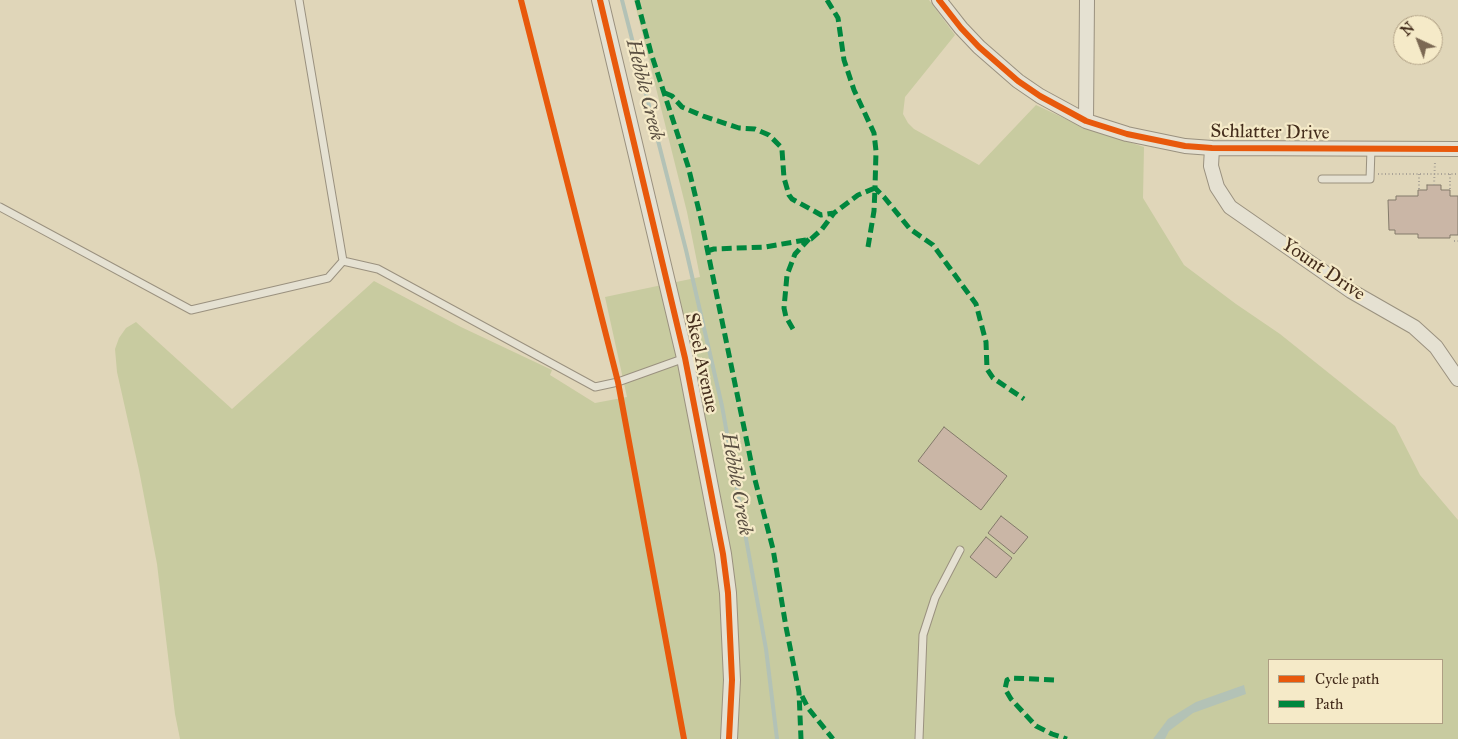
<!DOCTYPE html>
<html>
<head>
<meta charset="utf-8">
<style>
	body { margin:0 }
	#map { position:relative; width:1458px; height:739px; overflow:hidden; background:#e0d6b9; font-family:"IM FELL Great Primer",serif }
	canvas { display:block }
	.legend { position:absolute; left:1268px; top:659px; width:175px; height:65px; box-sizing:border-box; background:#f5eac8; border:1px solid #ae9e83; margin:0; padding:6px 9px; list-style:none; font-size:15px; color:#442d1c }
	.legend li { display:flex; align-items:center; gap:10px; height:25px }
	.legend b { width:25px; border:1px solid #ae9e83 }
	.north { position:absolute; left:1393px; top:15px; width:50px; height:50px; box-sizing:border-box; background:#f5eac8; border:1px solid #ae9e83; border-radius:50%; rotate:317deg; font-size:14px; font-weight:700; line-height:20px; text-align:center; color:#442d1c }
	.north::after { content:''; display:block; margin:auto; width:18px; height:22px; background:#7b6853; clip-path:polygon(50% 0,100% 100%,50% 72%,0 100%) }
</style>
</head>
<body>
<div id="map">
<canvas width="1458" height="739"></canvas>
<ul class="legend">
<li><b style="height:6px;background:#e8590c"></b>Cycle path</li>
<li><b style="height:6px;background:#00873e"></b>Path</li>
</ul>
<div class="north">N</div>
</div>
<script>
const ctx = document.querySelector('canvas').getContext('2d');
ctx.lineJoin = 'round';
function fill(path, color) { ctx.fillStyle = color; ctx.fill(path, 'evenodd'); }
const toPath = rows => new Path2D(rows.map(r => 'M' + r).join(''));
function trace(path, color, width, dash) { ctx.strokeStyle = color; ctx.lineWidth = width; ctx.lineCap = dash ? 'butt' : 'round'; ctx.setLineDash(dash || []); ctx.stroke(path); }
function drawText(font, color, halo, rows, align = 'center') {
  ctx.font = font + ' "IM FELL Great Primer",serif'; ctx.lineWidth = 4.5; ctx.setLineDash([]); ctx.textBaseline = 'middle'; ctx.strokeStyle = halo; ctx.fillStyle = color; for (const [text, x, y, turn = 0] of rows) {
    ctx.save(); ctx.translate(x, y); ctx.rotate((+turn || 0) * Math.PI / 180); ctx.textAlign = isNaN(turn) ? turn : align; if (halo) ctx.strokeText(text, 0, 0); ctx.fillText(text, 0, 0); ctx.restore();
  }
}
const green = toPath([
	[634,0,929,0,955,35,905,97,903,114,908,123,914,129,979,165,1036,105,1083,127,1144,147,1143,198,1184,265,1236,304,1280,334,1395,426,1420,475,1458,520,1458,739,180,739,175,714,157,564,139,470,117,372,115,349,119,338,126,328,136,322,232,409,374,281,461,327,552,370,550,375,595,403,627,397,605,297,700,277,687,212],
	[1269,660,1442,660,1442,723,1269,723]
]);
const water = toPath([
	[1244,685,1246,694,1193,713,1169,731,1165,739,1153,739,1168,719,1196,702]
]);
const stream = toPath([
	[622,0,686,250,722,406,766,649,777,739]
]);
const building = toPath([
	[1427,185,1441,185,1441,190,1450,190,1450,196,1458,196,1458,235,1450,235,1450,238,1418,238,1418,234,1395,234,1395,230,1389,230,1388,200,1396,200,1396,196,1418,196,1418,190,1427,190,1427,185],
	[944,427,1007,476,981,510,918,461,944,427],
	[1001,516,1028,537,1014,554,988,533,1001,516],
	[986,537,1012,558,996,578,970,557,986,537]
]);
const path = toPath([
	[1378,174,1458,174],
	[1419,174,1419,190],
	[1450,174,1450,190],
	[1434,185,1435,162],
	[1454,241,1458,241]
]);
const service = toPath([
	[1322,179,1370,179,1371,149],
	[0,207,191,310,328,278,343,261,299,0],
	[343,261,378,269,595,387,618,382,685,358],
	[919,739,923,635,935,598,960,550]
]);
const minor = toPath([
	[939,0,961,28,979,47,1018,81,1040,96,1086,121,1127,134,1185,146,1212,148,1458,149],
	[1086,121,1087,0],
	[1212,148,1211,166,1217,187,1230,207,1351,291,1414,327,1436,347,1458,379]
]);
const tertiary = toPath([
	[600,0,685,358,723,554,728,593,732,680,729,739]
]);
const quiet = toPath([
	[637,0,651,53,688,166,701,219,754,476,773,549,786,627,799,692,801,739],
	[827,0,838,18,844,60,854,90,874,133,876,151,875,188,884,197,910,229,933,245,976,304,986,342,987,369,993,378,1024,399],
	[665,93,672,96,682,107,703,116,739,128,755,129,769,135,780,146,782,150,784,178,789,195,792,199,814,211,821,215,834,213,858,195,875,188,874,211,868,247],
	[707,251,714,249,765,247,811,239,822,229,834,213],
	[793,329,786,317,784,308,787,275,795,254,809,239],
	[1054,680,1011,678,1007,680,1005,689,1011,699,1036,726,1052,734,1067,739],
	[802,696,808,708,833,739]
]);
const cycleway = toPath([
	[521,0,618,382,684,739],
	[600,0,685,358,723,554,728,593,732,680,729,739],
	[939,0,961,28,979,47,1018,81,1040,96,1086,121,1127,134,1185,146,1212,148,1458,149]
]);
const streetNames = [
	["Schlatter Drive",1270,133,1],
	["Yount Drive",1323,270,34],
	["Skeel Avenue",701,363,78]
];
const waterNames = [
	["Hebble Creek",644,90,76],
	["Hebble Creek",736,484,80]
];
fill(green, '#c8cba0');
fill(water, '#b3c2b6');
trace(stream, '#b3c2b6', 4);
fill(building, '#cab6a6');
trace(building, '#837a6a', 1);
trace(service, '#9a917f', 9);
trace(minor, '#9a917f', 16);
trace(tertiary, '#9a917f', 18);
trace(path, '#aaa397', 2, [1, 2.5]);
trace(service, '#e5e1d2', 7);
trace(minor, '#e5e1d2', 14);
trace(tertiary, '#e5e1d2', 16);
trace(quiet, '#00873e', 5, [10, 5]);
trace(cycleway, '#e8590c', 6);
drawText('19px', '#442d1c', '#f5eac8', streetNames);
drawText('italic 20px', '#5b5042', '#f5eac8', waterNames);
</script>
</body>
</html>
